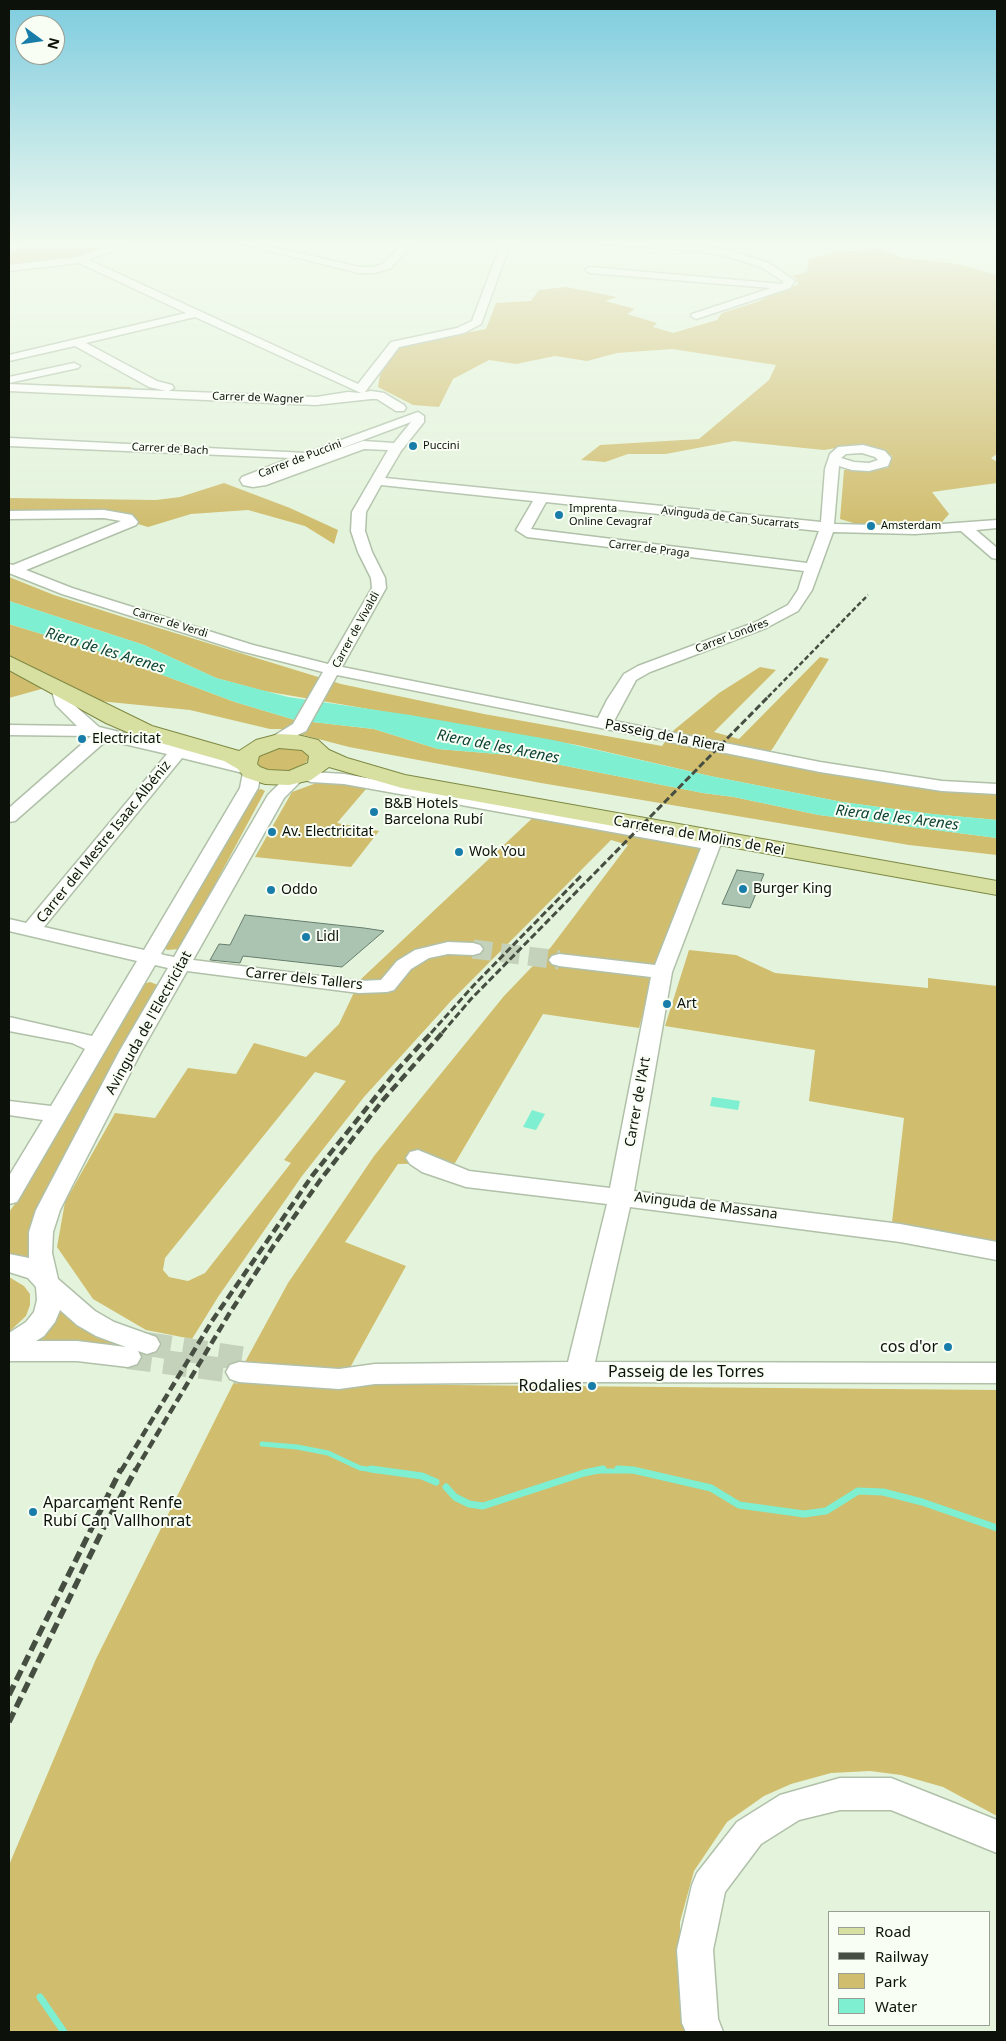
<!DOCTYPE html>
<html>
<head>
<meta charset="utf-8">
<style>
	body { margin:0 }
	#map { position:relative; width:1006px; height:2041px; overflow:hidden; background:#e4f4dc; font-family:"Noto Sans",sans-serif }
	canvas { display:block }
	.frame { position:absolute; inset:0; border:10px solid #0c1109; pointer-events:none }
	.legend { position:absolute; left:828px; top:1911px; width:162px; height:115px; box-sizing:border-box; background:#f8fef4; border:1px solid #9a9f96; margin:0; padding:6px 9px; list-style:none; font-size:15px; color:#0c1109 }
	.legend li { display:flex; align-items:center; gap:10px; height:25px }
	.legend b { width:25px; border:1px solid #9a9f96 }
	.north { position:absolute; left:15px; top:15px; width:50px; height:50px; box-sizing:border-box; background:#f8fef4; border:1px solid #9a9f96; border-radius:50%; rotate:104deg; font-size:14px; font-weight:700; line-height:20px; text-align:center; color:#0c1109 }
	.north::after { content:''; display:block; margin:auto; width:18px; height:22px; background:#187da8; clip-path:polygon(50% 0,100% 100%,50% 72%,0 100%) }
</style>
</head>
<body>
<div id="map">
<canvas width="1006" height="2041"></canvas>
<div class="frame"></div>
<ul class="legend">
<li><b style="height:6px;background:#d7dfa1"></b>Road</li>
<li><b style="height:6px;background:#464e41"></b>Railway</li>
<li><b style="height:14px;background:#d0bd6e"></b>Park</li>
<li><b style="height:14px;background:#7eefd1"></b>Water</li>
</ul>
<div class="north">N</div>
</div>
<script>
const ctx = document.querySelector('canvas').getContext('2d');
ctx.lineJoin = 'round';
function fill(path, color) { ctx.fillStyle = color; ctx.fill(path, 'evenodd'); }
const toPath = rows => new Path2D(rows.map(r => 'M' + r).join(''));
function trace(path, color, width, dash) { ctx.strokeStyle = color; ctx.lineWidth = width; ctx.lineCap = dash ? 'butt' : 'round'; ctx.setLineDash(dash || []); ctx.stroke(path); }
function drawText(font, color, halo, rows, align = 'center') {
  ctx.font = font + ' "Noto Sans",sans-serif'; ctx.lineWidth = 4; ctx.setLineDash([]); ctx.textBaseline = 'middle'; ctx.strokeStyle = halo; ctx.fillStyle = color; for (const [text, x, y, turn = 0] of rows) {
    ctx.save(); ctx.translate(x, y); ctx.rotate((+turn || 0) * Math.PI / 180); ctx.textAlign = isNaN(turn) ? turn : align; if (halo) ctx.strokeText(text, 0, 0); ctx.fillText(text, 0, 0); ctx.restore();
  }
}
const green = toPath([
	[32,241,124,241,75,258,9,266,9,255],
	[880,249,902,258,957,264,997,275,997,454,991,458,997,462,997,483,932,492,949,514,942,522,860,525,840,519,844,470,888,468,892,456,881,449,863,444,824,450,734,441,666,454,628,454,605,462,581,460,600,445,699,439,769,380,776,365,672,349,617,353,587,361,555,356,516,364,489,360,453,379,439,407,413,405,378,387,380,375,399,346,486,329,496,303,531,301,539,290,566,287,617,297,605,301,635,309,627,314,657,323,653,327,673,333,717,320,722,313,760,301,777,291,798,285,797,279,792,276,807,272,809,259,837,252],
	[9,383,130,387,134,389,126,392,9,387],
	[224,483,290,508,338,530,334,544,305,526,248,510,191,514,148,527,104,514,9,515,9,498,156,500,180,497],
	[9,577,54,595,123,617,341,684,484,714,662,746,674,730,719,693,760,667,776,670,714,732,739,739,820,657,829,659,773,748,762,761,931,790,997,794,997,820,932,814,842,802,710,776,577,745,264,691,216,678,144,645,9,601],
	[9,624,101,652,235,702,295,720,374,729,438,749,510,755,703,793,734,797,819,815,997,838,997,855,909,845,541,783,349,747,280,729,270,729,190,710,99,701,79,709,45,688,9,698],
	[270,748,299,748,307,753,309,759,300,768,286,772,268,771,259,767,257,757],
	[322,781,372,782,337,823,379,831,351,867,255,857,292,792],
	[261,789,265,791,183,944,179,949,167,950,164,947,257,790],
	[540,811,703,841,662,946,639,1028,543,1014,455,1163,398,1164,345,1242,406,1266,341,1384,997,1390,997,1816,943,1787,901,1775,870,1771,831,1773,791,1784,764,1796,727,1822,694,1871,680,1922,680,1981,690,2032,9,2032,9,1865,96,1659,232,1386,288,1283,374,1156,504,996,551,947,628,845,611,840,451,1001,364,1097,302,1176,218,1297,192,1339,146,1330,93,1299,57,1247,65,1202,115,1113,155,1118,188,1068,236,1074,254,1043,306,1057,339,1024,360,980],
	[315,1072,346,1081,284,1160,291,1163,205,1273,188,1281,169,1277,163,1270,165,1258],
	[689,950,736,955,775,973,928,988,928,978,997,986,997,1242,892,1222,904,1118,809,1101,815,1050,665,1026],
	[150,982,158,985,33,1259,9,1258,9,1212,20,1197,143,984],
	[9,1277,24,1286,30,1294,30,1305,26,1316,9,1332],
	[57,1306,133,1347,29,1347]
]);
const water = toPath([
	[9,601,144,645,216,678,288,697,410,715,553,740,710,776,842,802,932,814,997,820,997,838,819,815,734,797,703,793,510,755,438,749,374,729,295,720,235,702,101,652,9,624],
	[712,1097,740,1101,738,1110,710,1106],
	[532,1110,545,1114,536,1130,523,1127]
]);
const streamFar1 = toPath([
	[262,1444,297,1447,328,1453,360,1468,381,1471],
	[596,1471,636,1471]
]);
const stream = toPath([
	[371,1469,422,1476,436,1482],
	[618,1469,633,1470,711,1488,739,1505,804,1514,826,1511,858,1491,883,1492,922,1502,997,1528],
	[446,1487,455,1497,469,1504,483,1506,584,1473,603,1469],
	[40,1997,64,2032]
]);
const building = toPath([
	[737,870,764,874,750,908,722,904,737,870],
	[245,915,364,928,384,931,342,967,243,956,240,963,210,960,219,944,230,945,245,915]
]);
const minorTunnelFar1 = toPath([
	[473,949,559,960]
]);
const minorTunnel = toPath([
	[147,1344,246,1359],
	[128,1357,239,1372]
]);
const minor = toPath([
	[124,241,138,241,89,260,358,384,391,342,457,328,472,321,499,249,509,241,520,241,508,250,481,324,464,333,399,347,365,392,361,393,195,317,86,343,157,381,172,385,174,388,169,391,316,397,348,392,360,393,371,391,384,393,404,405,406,408,404,411,396,411,377,399,371,399,316,405,9,391,9,384,166,391,149,387,75,346,9,361,9,355,186,313,79,263,9,271,9,265,78,257,124,241],
	[229,241,246,241,359,267,374,267,383,264,406,241,416,241,391,268,375,273,359,273,229,241],
	[593,241,637,241,698,245,728,250,769,263,795,281,790,288,696,319,691,316,692,314,771,288,590,273,585,270,590,267,782,284,784,282,761,267,726,256,698,251,598,244,593,241],
	[74,363,80,366,78,368,9,383,9,377,74,363],
	[418,412,424,416,424,422,401,451,385,478,821,522,825,469,830,454,838,447,863,445,885,451,891,458,888,466,869,471,852,470,839,466,834,524,915,526,997,520,997,528,976,530,997,548,997,559,992,558,961,531,915,534,833,532,812,590,798,611,766,628,650,672,636,680,614,721,820,762,942,781,997,784,997,794,942,791,820,772,337,675,306,731,273,747,267,746,264,742,293,724,323,672,241,651,62,594,9,573,9,564,13,565,121,521,104,518,9,519,9,511,104,510,132,515,138,522,136,525,26,570,72,588,253,645,328,664,372,588,371,578,358,552,351,531,352,512,388,450,364,449,266,485,253,487,243,485,240,480,242,477,291,458,9,446,9,438,306,453,418,412],
	[411,422,394,443,363,441,326,454,411,422],
	[862,453,875,457,878,460,869,463,854,462,841,458,846,454,862,453],
	[381,485,533,501,516,530,527,537,804,571,798,590,788,605,756,622,638,666,624,674,607,700,598,718,342,667,386,588,385,578,372,552,365,531,366,512,381,485],
	[546,502,819,531,807,563,531,529,546,502],
	[59,683,67,688,72,703,99,727,255,765,261,772,258,788,161,954,164,955,174,957,268,795,289,774,295,773,303,776,311,772,344,774,705,837,707,834,714,832,721,834,723,838,672,972,634,1191,900,1224,997,1242,997,1260,900,1242,630,1207,595,1362,997,1363,997,1383,579,1382,375,1384,339,1389,239,1382,230,1379,226,1372,230,1365,239,1362,339,1369,375,1364,568,1362,607,1204,466,1187,422,1172,410,1164,406,1158,410,1152,418,1150,469,1171,610,1188,651,977,559,966,552,964,549,960,552,956,559,954,655,965,701,848,344,784,311,782,303,779,284,798,193,960,359,981,381,980,397,961,415,950,448,942,473,943,480,945,483,949,480,953,473,955,448,954,429,958,411,969,394,990,387,992,359,993,187,971,141,1052,73,1184,60,1210,53,1232,52,1253,58,1279,95,1311,114,1322,156,1337,160,1344,156,1351,147,1354,138,1351,141,1357,137,1364,128,1367,77,1361,9,1361,9,1333,26,1322,34,1312,37,1300,36,1287,28,1278,9,1272,9,1254,29,1258,29,1232,36,1210,119,1052,168,968,155,965,17,1202,9,1204,9,1176,43,1120,9,1115,9,1101,51,1106,85,1049,72,1043,9,1031,9,1017,92,1036,137,961,9,931,9,919,26,923,167,754,107,740,15,821,9,822,9,808,91,736,9,735,9,725,77,726,56,705,51,688,59,683],
	[182,758,243,773,240,788,144,950,44,927,182,758],
	[60,1310,77,1325,96,1336,126,1347,77,1341,36,1341,44,1336,55,1322,60,1310],
	[840,1778,891,1778,997,1820,997,1853,891,1810,840,1810,799,1820,761,1844,725,1892,713,1950,718,2019,723,2032,686,2032,682,2023,677,1950,692,1885,697,1873,737,1822,780,1795,840,1778]
]);
const major = toPath([
	[9,656,152,726,239,751,256,740,279,734,298,735,318,740,329,750,347,758,405,775,997,881,997,895,402,788,329,767,311,780,289,785,265,784,244,777,238,769,224,761,136,736,106,723,9,670,9,656],
	[279,748,302,750,309,756,308,763,289,771,268,770,260,767,257,764,259,756,279,748]
]);
const railFar3 = toPath([
	[768,697,868,595]
]);
const railFar2 = toPath([
	[431,1033,474,985,581,876],
	[442,1033,471,999,769,696]
]);
const railFar1 = toPath([
	[121,1471,212,1321,312,1176,398,1069,432,1032],
	[135,1471,229,1314,274,1245,321,1179,383,1100,443,1032]
]);
const rail = toPath([
	[9,1695,121,1469],
	[9,1722,103,1529,136,1469]
]);
const markers = [
	[413,446,5,"#187da8"],
	[559,515,5,"#187da8"],
	[871,526,5,"#187da8"],
	[82,739,5,"#187da8"],
	[374,812,5,"#187da8"],
	[272,832,5,"#187da8"],
	[459,852,5,"#187da8"],
	[743,889,5,"#187da8"],
	[271,890,5,"#187da8"],
	[306,937,5,"#187da8"],
	[667,1004,5,"#187da8"],
	[948,1347,5,"#187da8"],
	[592,1386,5,"#187da8"],
	[33,1512,5,"#187da8"]
];
const farStreetnames = [
	["Carrer de Wagner",258,398,2],
	["Carrer de Bach",170,449,3],
	["Carrer de Puccini",300,459,-21],
	["Avinguda de Can Sucarrats",730,518,6],
	["Carrer de Praga",649,549,7],
	["Carrer de Verdi",170,623,17],
	["Carrer de Vivaldi",356,630,-61],
	["Carrer Londres",732,636,-21]
];
const farPoinames = [
	["Puccini",423,446],
	["Imprenta",569,509],
	["Online Cevagraf",569,522],
	["Amsterdam",881,526]
];
const streetNames = [
	["Passeig de la Riera",665,736,11],
	["Carretera de Molins de Rei",699,836,10],
	["Carrer del Mestre Isaac Albéniz",104,842,-51],
	["Carrer dels Tallers",304,979,6],
	["Avinguda de l'Electricitat",149,1023,-61],
	["Carrer de l'Art",638,1102,-80],
	["Avinguda de Massana",706,1206,7]
];
const poiNames = [
	["Electricitat",92,739],
	["B&B Hotels",384,804],
	["Barcelona Rubí",384,820],
	["Av. Electricitat",282,832],
	["Wok You",469,852],
	["Burger King",753,889],
	["Oddo",281,890],
	["Lidl",316,937],
	["Art",677,1004]
];
const waterNames = [
	["Riera de les Arenes",105,651,17],
	["Riera de les Arenes",498,747,11],
	["Riera de les Arenes",897,818,7]
];
const nearPoinames = [
	["cos d'or",938,1347],
	["Rodalies",582,1386],
	["Aparcament Renfe",43,1503,"left"],
	["Rubí Can Vallhonrat",43,1521,"left"]
];
const nearStreetnames = [
	["Passeig de les Torres",686,1372]
];
fill(green, '#d0bd6e');
fill(water, '#7eefd1');
trace(streamFar1, '#7eefd1', 5);
trace(stream, '#7eefd1', 7);
fill(building, '#abc4b2');
trace(building, '#667d6d', 1);
trace(minorTunnelFar1, '#c4d2bc', 19, [19, 9]);
trace(minorTunnel, '#c4d2bc', 24, [24, 12]);
trace(minor, '#b0c0a9', 3);
trace(major, '#7e8943', 2);
fill(minor, '#fff');
fill(major, '#d7dfa1');
trace(railFar3, '#464e41', 2.5, [5, 2.5]);
trace(railFar2, '#464e41', 3, [7, 3]);
trace(railFar1, '#464e41', 4.5, [9, 4.5]);
trace(rail, '#464e41', 5.5, [11, 5.5]);
const sky = ctx.createLinearGradient(0, 0, 0, 527);
sky.addColorStop(0, '#7dccdf');
sky.addColorStop(0.46, '#f3faef');
sky.addColorStop(1, '#f3faef00');
ctx.fillStyle = sky;
ctx.fillRect(0, 0, 1006, 527);
for (const [x, y, r, color] of markers) { const dot = new Path2D(); dot.arc(x, y, r, 0, 2 * Math.PI); ctx.fillStyle = color; ctx.fill(dot); trace(dot, '#f8fef4', 2); }
drawText('11px', '#0c1109', '#f8fef4', farStreetnames);
drawText('11px', '#0c1109', '#f8fef4', farPoinames, 'left');
drawText('14px', '#0c1109', '#f8fef4', streetNames);
drawText('14px', '#0c1109', '#f8fef4', poiNames, 'left');
drawText('italic 15px', '#0a3f33', '#f8fef4', waterNames);
drawText('16px', '#0c1109', '#f8fef4', nearPoinames, 'right');
drawText('16px', '#0c1109', '#f8fef4', nearStreetnames);
</script>
</body>
</html>
